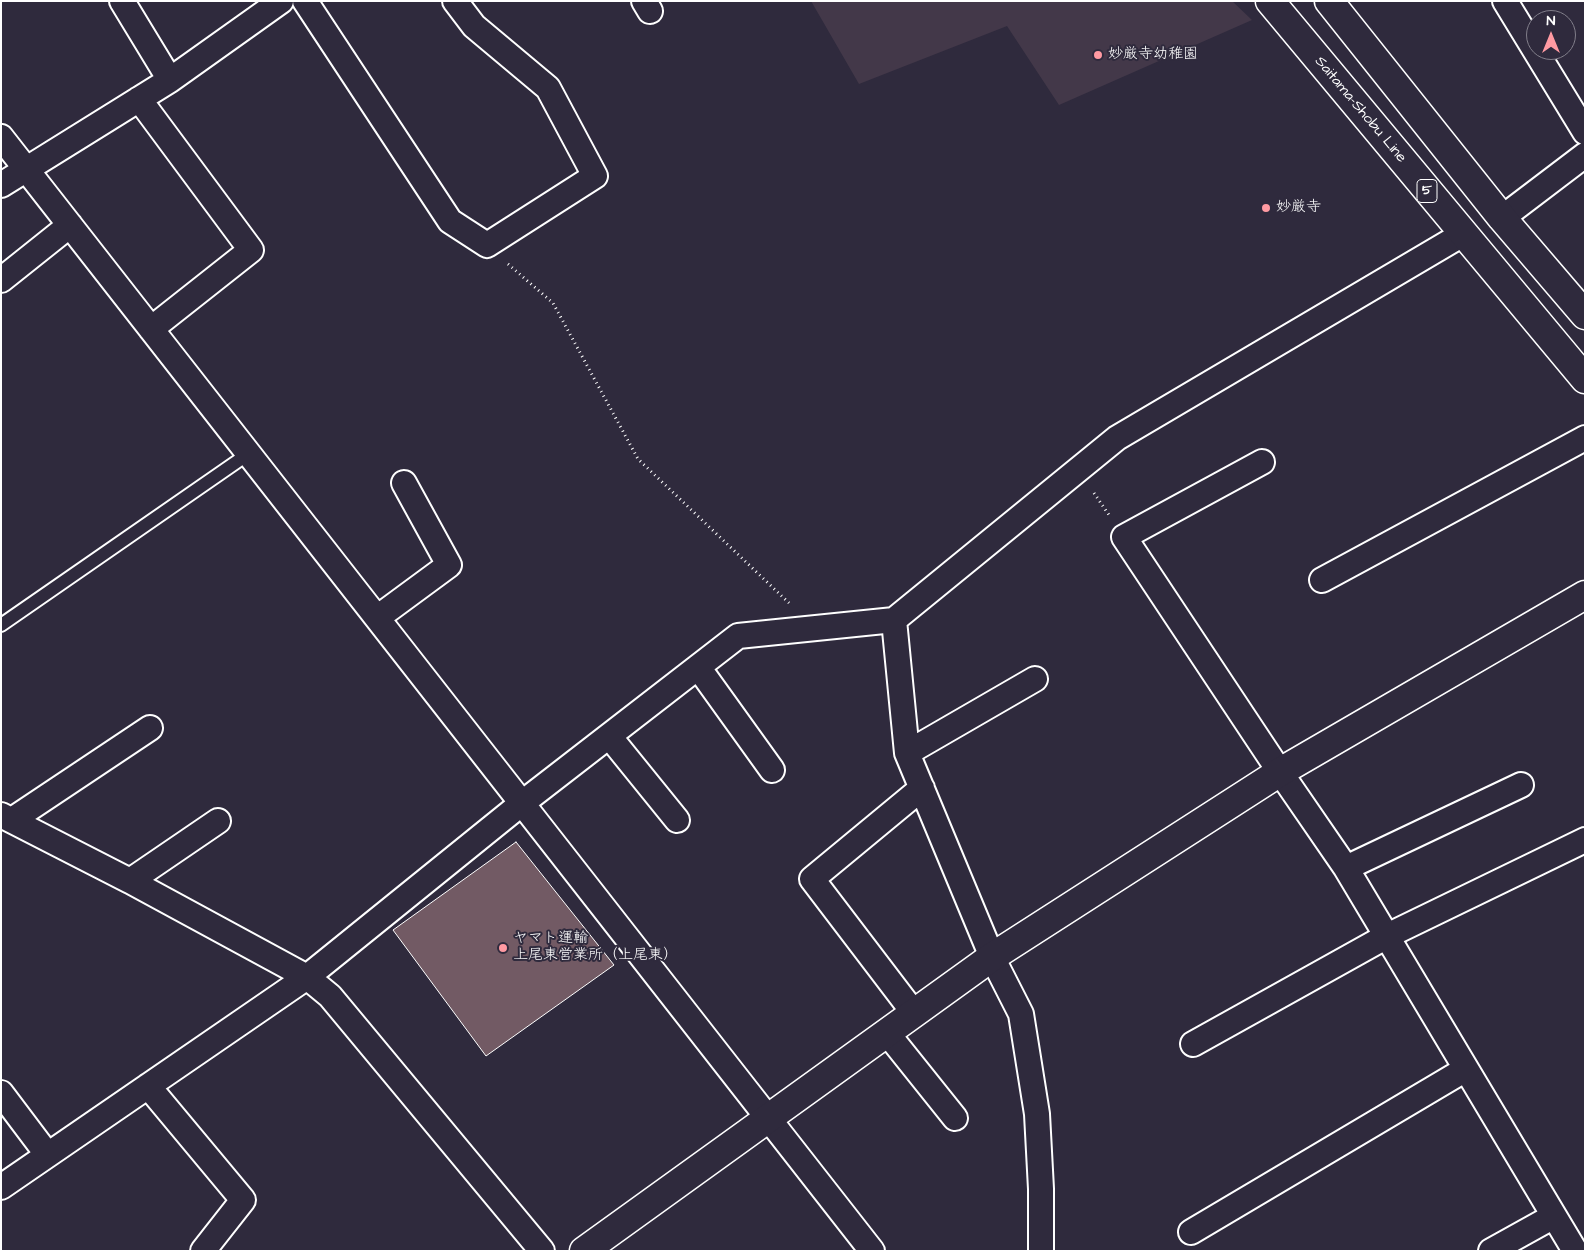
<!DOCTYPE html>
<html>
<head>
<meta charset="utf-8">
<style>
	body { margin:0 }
	#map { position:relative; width:1586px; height:1252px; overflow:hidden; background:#2f2a3d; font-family:"Architects Daughter",sans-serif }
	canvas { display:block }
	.frame { position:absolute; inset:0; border:2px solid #fff; pointer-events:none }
	.north { position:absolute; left:1526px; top:10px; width:50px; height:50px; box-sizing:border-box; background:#2f2a3d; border:1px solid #827f8b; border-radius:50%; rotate:0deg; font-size:14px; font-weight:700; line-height:20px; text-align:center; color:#fff }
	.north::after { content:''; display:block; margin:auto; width:18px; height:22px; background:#ff9aa2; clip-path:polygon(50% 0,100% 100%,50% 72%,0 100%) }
</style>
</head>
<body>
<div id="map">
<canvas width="1586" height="1252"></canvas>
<div class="frame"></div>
<div class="north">N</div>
</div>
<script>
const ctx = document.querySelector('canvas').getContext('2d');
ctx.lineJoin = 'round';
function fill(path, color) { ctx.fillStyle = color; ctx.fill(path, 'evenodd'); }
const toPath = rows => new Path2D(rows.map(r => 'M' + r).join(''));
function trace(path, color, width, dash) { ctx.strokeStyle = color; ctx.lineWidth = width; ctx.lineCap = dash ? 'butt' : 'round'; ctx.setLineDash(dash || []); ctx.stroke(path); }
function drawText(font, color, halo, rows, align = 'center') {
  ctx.font = font + ' "Architects Daughter","Klee One",sans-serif'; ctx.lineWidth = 4; ctx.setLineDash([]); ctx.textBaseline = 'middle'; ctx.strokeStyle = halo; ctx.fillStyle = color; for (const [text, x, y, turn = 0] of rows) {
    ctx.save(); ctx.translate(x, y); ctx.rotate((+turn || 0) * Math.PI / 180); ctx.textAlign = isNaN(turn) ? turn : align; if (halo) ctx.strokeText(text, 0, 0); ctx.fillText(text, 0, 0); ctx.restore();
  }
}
const built = toPath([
	[811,1,1232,1,1252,20,1059,105,1007,26,859,84]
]);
const building = toPath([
	[516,842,614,965,486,1056,393,930,516,842]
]);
const path = toPath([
	[508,264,553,303,638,459,789,603],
	[1094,493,1109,515]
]);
const lane = toPath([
	[1,625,248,454]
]);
const street = toPath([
	[122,1,170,80],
	[305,1,450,221,487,245,595,176,548,88,474,26,455,1],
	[644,1,650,11],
	[1505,1,1585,132],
	[139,99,251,250,151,329],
	[1,137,872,1251],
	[1,185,170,80,281,1],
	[1502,218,1585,155],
	[1,280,70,225],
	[1262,462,1124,537,1280,772,1346,868,1575,1251],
	[1322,580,1585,438],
	[377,618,449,565,404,483],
	[698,667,772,770],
	[609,736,677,820],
	[907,753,1035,679],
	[1,815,130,881,307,977,330,996,542,1251],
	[12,820,150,728],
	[1346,868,1521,785],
	[130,881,218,821],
	[914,1013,812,879,922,788],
	[887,1033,955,1118],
	[1193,1044,1387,936,1585,840],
	[148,1086,243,1200,203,1251],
	[1,1093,47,1154],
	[1,1187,307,977,521,804,738,636,894,620],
	[1191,1232,1466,1069],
	[1041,1251,1041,1189,1037,1114,1021,1014,992,957,907,753,894,620,1117,438,1463,234],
	[1491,1251,1554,1216]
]);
const secondary = toPath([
	[584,1251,992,957,1280,772,1585,595]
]);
const primary = toPath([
	[1270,1,1585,379],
	[1329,1,1502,218,1585,315]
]);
const markers = [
	[1098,55,5,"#ff9aa2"],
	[1266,208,5,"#ff9aa2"],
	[503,948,5,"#ff9aa2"]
];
const shields = [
	[1427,191,20]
];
const shieldNames = [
	["5",1427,191]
];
const poiNames = [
	["妙厳寺幼稚園",1108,55],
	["妙厳寺",1276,208],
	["ヤマト運輸",513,939],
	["上尾東営業所（上尾東）",513,956]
];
const streetNames = [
	["Saitama-Shobu Line",1360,110,50]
];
fill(built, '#433849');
fill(building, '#725a64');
trace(building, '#fff', 1);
trace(lane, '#fff', 16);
trace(street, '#fff', 28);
trace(secondary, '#fff', 31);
trace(primary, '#fff', 31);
trace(path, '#fff', 3, [1, 4]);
trace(lane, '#2f2a3d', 12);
trace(street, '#2f2a3d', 24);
trace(secondary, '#2f2a3d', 28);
trace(primary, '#2f2a3d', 28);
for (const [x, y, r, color] of markers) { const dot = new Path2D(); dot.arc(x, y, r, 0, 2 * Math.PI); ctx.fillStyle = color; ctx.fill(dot); trace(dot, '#2f2a3d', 2); }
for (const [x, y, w] of shields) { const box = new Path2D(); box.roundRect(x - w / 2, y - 11.5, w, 23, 4); ctx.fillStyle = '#2f2a3d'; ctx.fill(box); trace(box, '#fff', 1); }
drawText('bold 14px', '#fff', null, shieldNames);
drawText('15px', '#fff', '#2f2a3d', poiNames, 'left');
drawText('15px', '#fff', '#2f2a3d', streetNames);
</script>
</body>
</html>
